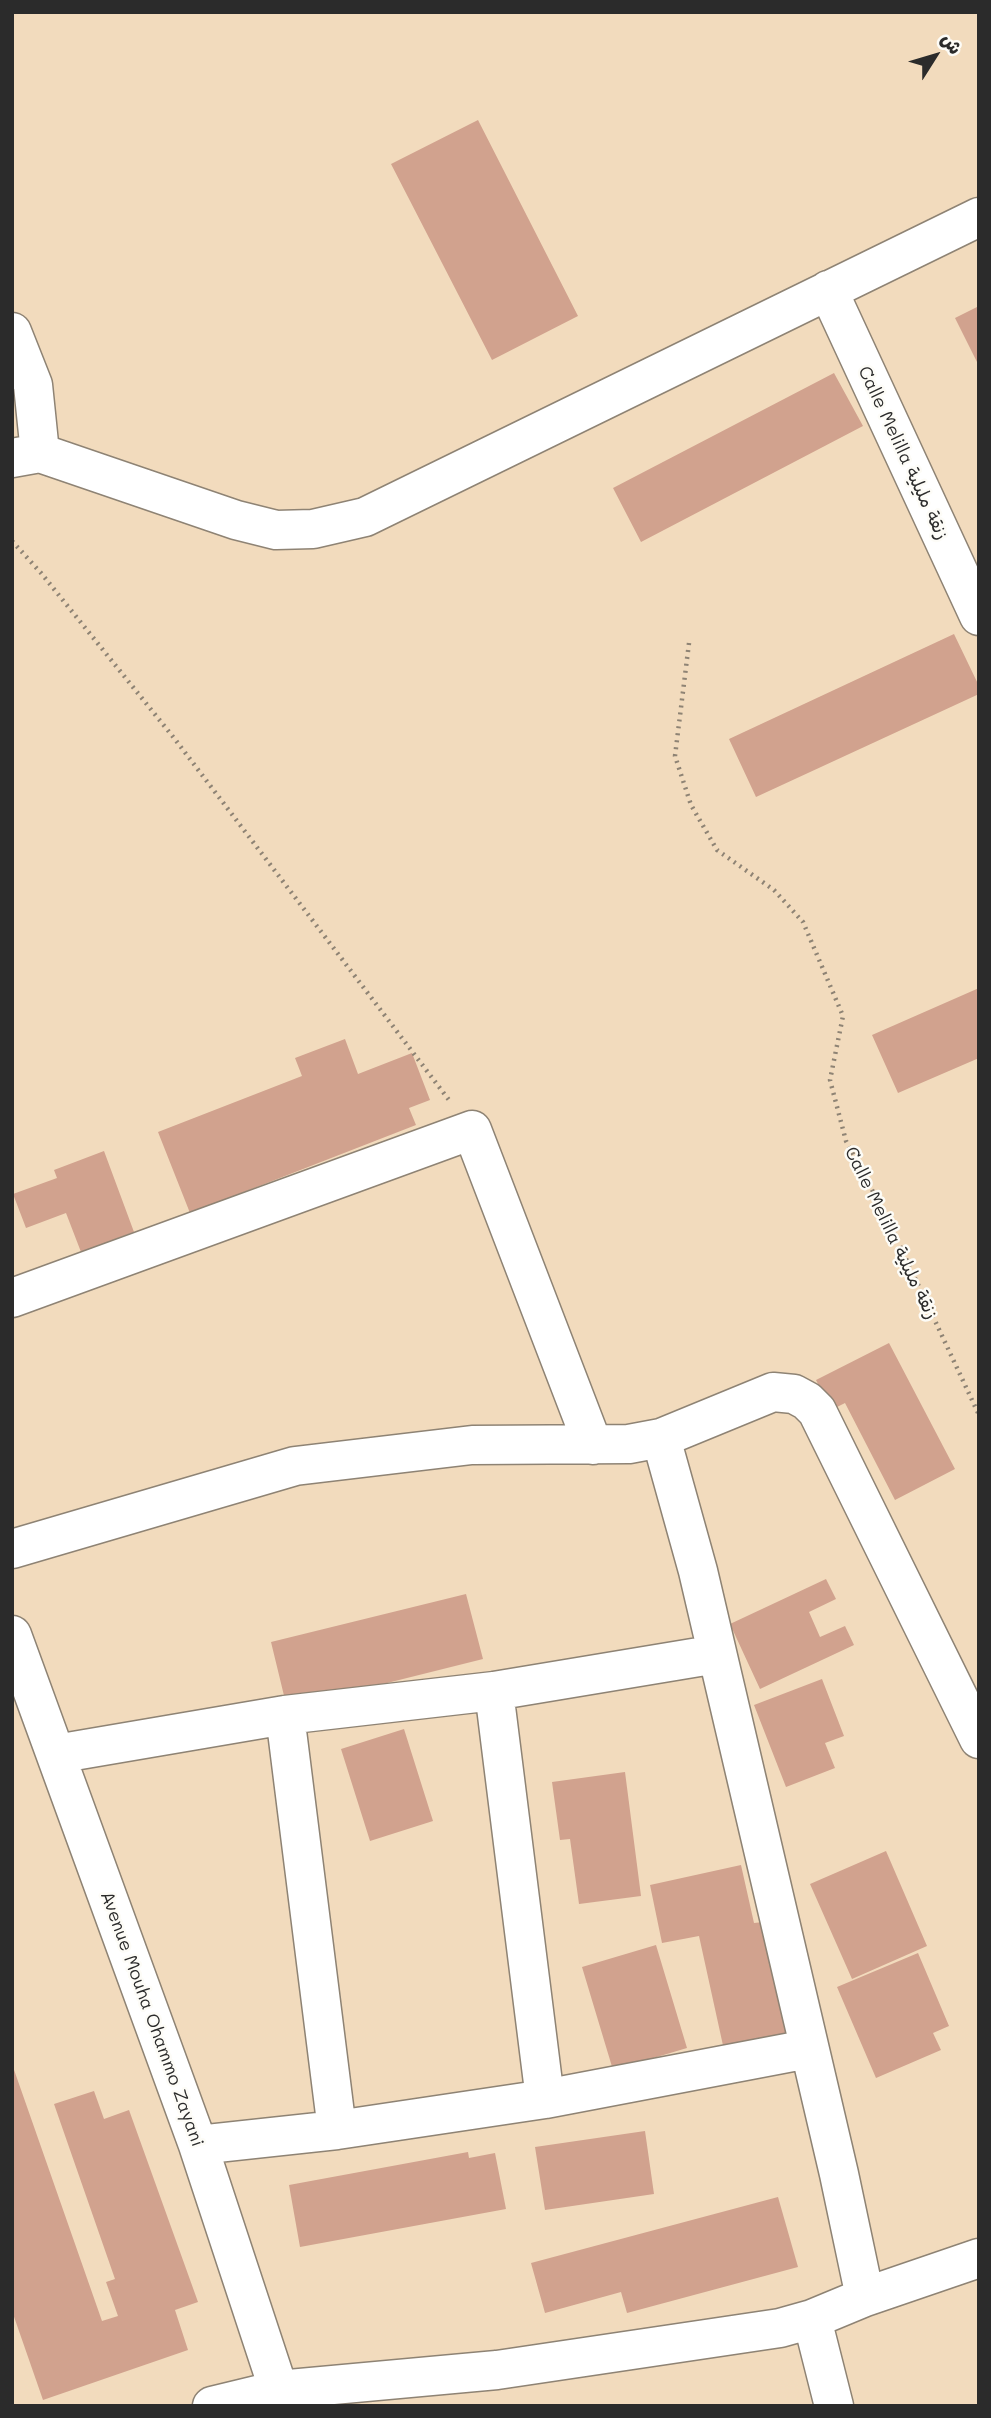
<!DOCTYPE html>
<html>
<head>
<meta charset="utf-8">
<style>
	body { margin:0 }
	#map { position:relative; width:991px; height:2418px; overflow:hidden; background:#f2dbbd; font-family:Mali,"Playpen Sans Arabic",sans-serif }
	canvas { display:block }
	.frame { position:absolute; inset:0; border:14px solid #2b2b2b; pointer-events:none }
	.north { position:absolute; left:900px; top:21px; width:70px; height:70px; -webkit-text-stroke:5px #fdfcf7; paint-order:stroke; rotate:53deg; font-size:19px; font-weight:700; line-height:28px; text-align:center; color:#2b2b2b }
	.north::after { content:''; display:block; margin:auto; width:24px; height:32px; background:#2b2b2b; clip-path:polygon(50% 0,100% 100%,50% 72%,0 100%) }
</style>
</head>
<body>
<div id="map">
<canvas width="991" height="2418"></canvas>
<div class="frame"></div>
<div class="north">ش</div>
</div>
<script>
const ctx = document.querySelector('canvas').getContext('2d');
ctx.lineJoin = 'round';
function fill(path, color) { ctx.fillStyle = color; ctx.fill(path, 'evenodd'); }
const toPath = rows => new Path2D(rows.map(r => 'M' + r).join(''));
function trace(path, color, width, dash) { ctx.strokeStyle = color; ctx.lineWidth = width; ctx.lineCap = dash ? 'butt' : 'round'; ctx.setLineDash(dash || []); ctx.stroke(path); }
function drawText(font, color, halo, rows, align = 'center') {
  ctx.font = font + ' Mali,"Playpen Sans Arabic",sans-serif'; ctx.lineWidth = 5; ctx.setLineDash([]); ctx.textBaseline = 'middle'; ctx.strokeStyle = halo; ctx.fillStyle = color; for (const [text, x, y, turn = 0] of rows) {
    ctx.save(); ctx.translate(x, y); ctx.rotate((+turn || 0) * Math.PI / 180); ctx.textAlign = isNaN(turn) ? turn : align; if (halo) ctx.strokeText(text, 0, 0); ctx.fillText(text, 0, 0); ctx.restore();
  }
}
const building = toPath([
	[478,120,578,316,492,360,391,164],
	[979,306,979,366,955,318],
	[834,373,863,426,641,542,613,488],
	[954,634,979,686,979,694,756,797,729,739],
	[979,988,979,1058,898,1093,872,1035],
	[345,1039,358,1074,412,1053,430,1100,409,1108,416,1125,190,1213,158,1132,302,1076,295,1058],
	[104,1151,134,1232,81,1252,66,1213,26,1228,13,1194,57,1178,54,1170],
	[889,1343,955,1469,895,1500,845,1403,831,1410,816,1380],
	[826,1579,836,1599,809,1612,820,1637,845,1626,854,1645,760,1689,730,1624],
	[466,1594,483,1659,287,1708,271,1642],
	[822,1679,844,1736,825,1743,835,1768,786,1787,754,1705],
	[404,1729,433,1821,370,1841,341,1749],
	[625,1772,641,1896,579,1904,570,1839,560,1840,552,1782],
	[886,1851,927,1946,852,1979,810,1884],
	[741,1865,754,1923,763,1922,789,2035,724,2050,699,1936,662,1943,650,1885],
	[656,1945,687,2048,613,2070,582,1967],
	[918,1953,949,2026,933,2033,941,2050,876,2078,837,1987],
	[12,2064,102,2321,118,2316,106,2282,115,2279,54,2104,94,2091,104,2119,129,2110,198,2302,175,2310,188,2350,43,2400,12,2311],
	[645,2131,654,2194,545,2210,535,2147],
	[468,2152,469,2158,495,2153,506,2209,300,2247,289,2185],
	[778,2197,798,2267,627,2313,621,2292,545,2313,531,2263]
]);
const path = toPath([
	[12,541,41,573,174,738,449,1100],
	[689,643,675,756,691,805,717,850,774,890,803,922,843,1016,830,1080,846,1141,887,1218,979,1415]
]);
const minor = toPath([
	[828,290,979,616],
	[12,332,33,385,40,453,12,458],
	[40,453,236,520,276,530,313,529,365,517,979,217],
	[12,1298,472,1130,593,1445],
	[661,1438,698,1571,839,2174,865,2297],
	[12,1549,295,1466,472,1445,629,1444,661,1438,773,1392,794,1394,807,1401,817,1411,979,1739],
	[12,1635,198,2145,284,2406],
	[494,1691,545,2099],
	[285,1715,337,2130],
	[56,1754,285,1715,494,1691,717,1654],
	[198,2145,337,2130,545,2099,808,2049],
	[812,2319,834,2406],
	[212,2406,278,2390,497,2370,780,2328,812,2319,865,2297,979,2258]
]);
const streetNames = [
	["Calle Melilla زنقة مليلية",903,453,65],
	["Calle Melilla زنقة مليلية",891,1233,64],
	["Avenue Mouha Ohammo Zayani",152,2019,70]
];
fill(building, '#d1a28e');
trace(minor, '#8e8374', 41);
trace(path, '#8e8374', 4.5, [2, 5]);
trace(minor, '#fff', 38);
drawText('18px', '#2b2b2b', '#fdfcf7', streetNames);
</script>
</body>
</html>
